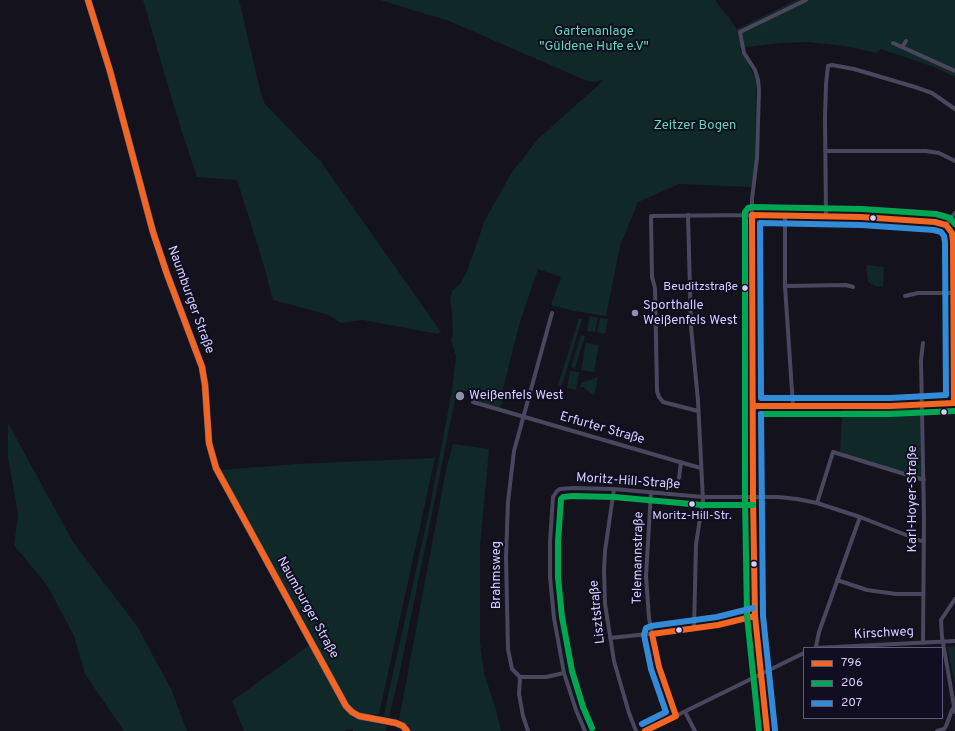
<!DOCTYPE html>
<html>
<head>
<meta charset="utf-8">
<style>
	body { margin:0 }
	#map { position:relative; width:955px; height:731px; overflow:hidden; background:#14121d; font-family:Overpass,sans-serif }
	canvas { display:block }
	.legend { position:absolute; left:803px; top:647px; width:140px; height:72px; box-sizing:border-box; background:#110e21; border:1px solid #5f5c79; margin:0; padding:5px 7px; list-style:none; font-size:12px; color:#d4d0fe }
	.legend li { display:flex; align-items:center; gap:8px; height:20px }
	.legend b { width:20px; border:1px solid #5f5c79 }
</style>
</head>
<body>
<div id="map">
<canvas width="955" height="731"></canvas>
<ul class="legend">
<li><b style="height:5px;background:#f26522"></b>796</li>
<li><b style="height:5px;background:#00a651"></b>206</li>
<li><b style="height:5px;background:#338bd7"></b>207</li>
</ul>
</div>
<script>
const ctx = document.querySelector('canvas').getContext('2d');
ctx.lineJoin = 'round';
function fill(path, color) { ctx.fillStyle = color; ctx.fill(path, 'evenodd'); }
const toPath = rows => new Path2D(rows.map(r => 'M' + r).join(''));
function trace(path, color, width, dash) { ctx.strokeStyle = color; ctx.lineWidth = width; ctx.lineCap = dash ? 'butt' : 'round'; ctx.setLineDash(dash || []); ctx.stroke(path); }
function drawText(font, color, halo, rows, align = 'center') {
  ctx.font = font + ' Overpass,sans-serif'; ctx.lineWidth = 4; ctx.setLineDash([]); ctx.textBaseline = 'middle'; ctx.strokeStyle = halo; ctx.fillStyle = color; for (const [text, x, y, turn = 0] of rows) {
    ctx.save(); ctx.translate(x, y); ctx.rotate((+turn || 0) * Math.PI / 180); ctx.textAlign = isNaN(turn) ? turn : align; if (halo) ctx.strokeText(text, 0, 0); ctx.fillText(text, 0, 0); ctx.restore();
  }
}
const green = toPath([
	[143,0,239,0,261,94,265,104,321,162,441,332,438,334,363,320,341,323,329,315,273,300,262,259,237,180,197,177,176,113],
	[380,0,715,0,737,29,796,0,955,0,955,77,934,67,881,49,877,53,844,46,808,42,781,43,739,48,744,56,756,80,755,167,751,187,679,184,638,202,620,246,606,316,574,311,551,305,561,277,538,269,520,322,502,393,504,396,500,408,480,402,475,395,467,391,457,390,399,676,389,717,384,716,385,709,427,521,452,391,456,356,451,340,453,335,452,313,450,299,452,291,461,283,467,271,485,220,512,172,539,138,604,80,593,82,585,80,449,21],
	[866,265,884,267,883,287,875,286,868,282],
	[590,316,598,318,595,332,587,331],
	[579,318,582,319,562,386,558,385],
	[600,318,608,319,605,334,597,332],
	[581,335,585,336,575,368,571,367],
	[586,343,599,345,594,372,581,370],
	[570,371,579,372,576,390,567,388],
	[598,377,594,396,583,387,580,387,582,382,584,382],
	[920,408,921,479,840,452,842,410],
	[8,423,73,542,137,626,172,691,187,731,124,731,85,674,74,636,47,585,14,545,18,517,16,501,8,458],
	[453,444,489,449,480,547,480,643,484,673,496,710,501,731,411,731,399,720,446,470],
	[435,458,379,714,369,715,367,721,387,726,386,731,353,731,353,729,346,729,346,731,244,731,232,701,315,641,249,523,221,470,297,464],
	[955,646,955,685,947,647]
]);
const minor = toPath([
	[893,43,955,71],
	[902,47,906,41],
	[825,151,926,151,939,153,955,161],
	[688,215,691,327,698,401,703,500,696,544,694,629],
	[785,216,785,286,793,406],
	[826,217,825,117,826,84,828,66,832,65,854,69,915,87,932,93,955,109],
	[946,225,955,213],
	[785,286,846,285,853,287],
	[905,296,918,293,954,293],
	[473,402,690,465,701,468],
	[753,406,890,406,955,403],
	[698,411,663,402,659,397,657,391,655,288,652,277,651,216,752,215,861,217,935,222,946,225,952,233,953,241,954,403],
	[679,478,681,462],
	[614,489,605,551,604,571,605,604,614,661,629,713,636,731],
	[651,492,646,576,649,618,659,667,670,700,676,716],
	[817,503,833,452,924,480],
	[837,580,867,590,896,594,923,594],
	[955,599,941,620,942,637,955,712],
	[610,638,694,629,718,625,755,616],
	[923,643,924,518,921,360,923,343],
	[816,647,819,632,860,517],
	[815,648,955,641],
	[520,677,546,677,564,673],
	[685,712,695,731],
	[528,731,523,716,519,694,520,677,512,669,508,649,506,557,508,502,514,451,552,313],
	[585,731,576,710,564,673,554,618,550,577,550,542,553,497,557,491,560,489,573,488,614,489,703,497,778,497,797,499,817,503,860,517,924,542],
	[645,731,804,653],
	[767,731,755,616,753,497,752,215,752,199,757,158,759,90,758,80,755,70,744,53,740,32,806,0],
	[937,731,944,729,946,726,952,710,954,707]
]);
const primary = toPath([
	[88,0,110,71,153,232,167,274,202,367,205,385,209,443,216,468,346,706,352,712,359,716,396,723,403,726,407,731]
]);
const bus1 = toPath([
	[88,0,110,71,153,232,167,274,202,367,205,385,209,443,216,468,346,706,352,712,359,716,396,723,403,726,407,731],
	[753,406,890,406,954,403,953,241,952,233,946,225,935,222,861,217,752,215,753,497,755,616,767,731],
	[645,731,676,716,659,667,652,634,718,625,755,616]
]);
const bus2 = toPath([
	[761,414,890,414,955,411],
	[592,728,583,707,572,671,562,617,558,577,558,542,561,499,563,497,573,496,614,497,702,505,753,505],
	[759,731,747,616,745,497,745,212,748,208,752,207,862,209,936,214,950,218,955,224]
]);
const bus3 = toPath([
	[760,223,861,225,934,230,941,232,944,236,945,242,946,395,890,398,761,398,760,223],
	[761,414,763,616,775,730],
	[642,724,666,712,651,669,644,635,646,628,651,626,717,617,753,608]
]);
const markers = [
	[873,218,3.5,"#d4d0fe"],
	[745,288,3.5,"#d4d0fe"],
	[635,313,4,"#918eaf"],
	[460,396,5,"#918eaf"],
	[944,412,3.5,"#d4d0fe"],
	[692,504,3.5,"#d4d0fe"],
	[754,564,3.5,"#d4d0fe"],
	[679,630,3.5,"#d4d0fe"]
];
const busNames = [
	["Beuditzstraße",738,288],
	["Moritz-Hill-Str.",692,517,"center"]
];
const parkNames = [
	["Gartenanlage",594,32],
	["\"Güldene Hufe e.V\"",594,47],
	["Zeitzer Bogen",695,126]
];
const streetNames = [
	["Naumburger Straße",190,300,70],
	["Erfurter Straße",602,429,16],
	["Moritz-Hill-Straße",628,482,4],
	["Karl-Hoyer-Straße",913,499,-90],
	["Telemannstraße",639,558,-89],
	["Brahmsweg",497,575,-90],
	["Naumburger Straße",307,608,61],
	["Lisztstraße",598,612,-96],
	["Kirschweg",884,634,-3]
];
const poiNames = [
	["Sporthalle",643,306],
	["Weißenfels West",643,321],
	["Weißenfels West",469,396]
];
fill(green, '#112828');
trace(minor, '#48475e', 4);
trace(primary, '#5b516f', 7);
trace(bus1, '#f26522', 6);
trace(bus2, '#00a651', 6);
trace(bus3, '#338bd7', 6);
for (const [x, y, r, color] of markers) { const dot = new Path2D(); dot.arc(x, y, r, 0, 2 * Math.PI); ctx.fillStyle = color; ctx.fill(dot); trace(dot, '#110e21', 1.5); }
drawText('12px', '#d4d0fe', '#110e21', busNames, 'right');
drawText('13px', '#5edbb8', '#110e21', parkNames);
drawText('13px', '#d4d0fe', '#110e21', streetNames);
drawText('13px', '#d4d0fe', '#110e21', poiNames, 'left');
</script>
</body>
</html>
